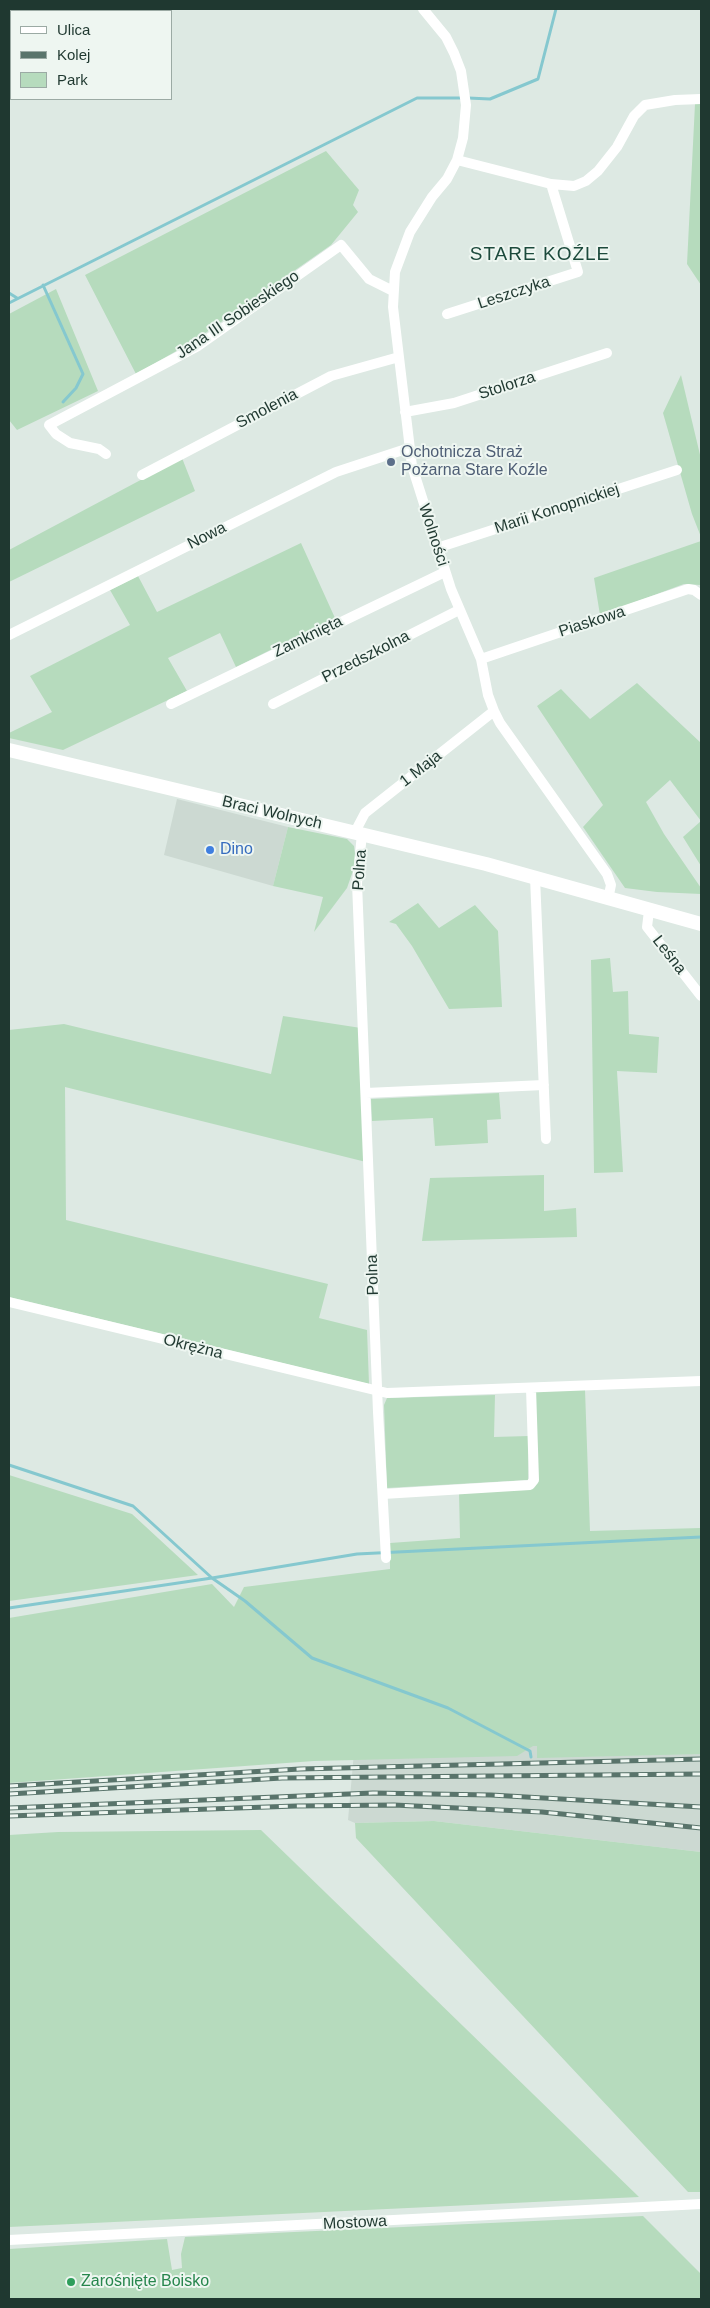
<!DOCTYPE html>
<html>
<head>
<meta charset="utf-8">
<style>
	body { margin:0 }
	#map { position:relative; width:710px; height:2308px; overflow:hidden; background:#dde9e3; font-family:Arial,sans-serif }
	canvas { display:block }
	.frame { position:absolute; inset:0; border:10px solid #1f3830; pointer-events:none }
	.legend { position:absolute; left:10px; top:10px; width:162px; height:90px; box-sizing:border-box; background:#eef6f1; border:1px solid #9baaa4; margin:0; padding:6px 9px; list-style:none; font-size:15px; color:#1f3830 }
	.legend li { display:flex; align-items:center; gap:10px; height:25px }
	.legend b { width:25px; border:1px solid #9baaa4 }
</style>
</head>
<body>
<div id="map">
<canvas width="710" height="2308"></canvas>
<div class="frame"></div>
<ul class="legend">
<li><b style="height:6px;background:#fff"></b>Ulica</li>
<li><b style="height:6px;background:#59746b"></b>Kolej</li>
<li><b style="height:14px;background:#b6dbbd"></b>Park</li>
</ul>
</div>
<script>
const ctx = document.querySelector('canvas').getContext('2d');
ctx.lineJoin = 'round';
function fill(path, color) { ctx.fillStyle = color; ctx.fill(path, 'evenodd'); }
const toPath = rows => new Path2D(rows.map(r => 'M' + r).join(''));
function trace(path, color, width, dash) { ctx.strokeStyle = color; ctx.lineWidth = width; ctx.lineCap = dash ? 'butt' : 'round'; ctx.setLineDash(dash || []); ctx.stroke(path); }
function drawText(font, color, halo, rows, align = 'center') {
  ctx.font = font + ' Arial,sans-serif'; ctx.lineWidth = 4; ctx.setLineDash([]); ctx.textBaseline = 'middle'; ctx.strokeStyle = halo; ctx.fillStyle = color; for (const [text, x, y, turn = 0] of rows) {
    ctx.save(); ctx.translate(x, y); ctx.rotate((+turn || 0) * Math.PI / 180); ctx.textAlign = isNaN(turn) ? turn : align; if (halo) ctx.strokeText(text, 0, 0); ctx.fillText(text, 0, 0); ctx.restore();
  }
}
const built = toPath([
	[177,799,288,827,273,886,164,855],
	[701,1740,701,1852,434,1821,355,1823,348,1820,354,1752]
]);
const green = toPath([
	[701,103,701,285,687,264,695,104],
	[326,151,359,190,353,205,358,212,331,245,194,341,136,374,85,275],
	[56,289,98,391,17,430,9,420,9,314],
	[681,375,701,459,701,537,692,514,663,413],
	[182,458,195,491,9,582,9,550],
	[701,541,701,585,684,584,600,615,594,578],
	[301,543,335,618,236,667,220,633,168,658,187,691,63,750,9,738,9,733,52,712,30,676,130,625,110,590,138,576,157,612],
	[637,683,701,743,701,866,683,837,701,821,670,780,646,802,664,834,701,888,701,894,657,892,625,888,583,827,603,805,537,706,561,689,590,719],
	[288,827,347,839,354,846,356,862,347,888,314,932,323,897,273,886],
	[418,903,439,928,475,905,498,931,502,1007,449,1009,412,946,396,924,389,922],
	[610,958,613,992,628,991,629,1034,659,1037,657,1073,617,1071,623,1172,594,1173,591,960],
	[283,1016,361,1028,366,1162,65,1087,66,1220,328,1284,319,1318,367,1330,369,1384,9,1297,9,1030,64,1024,271,1074],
	[499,1093,501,1119,487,1120,488,1143,435,1146,433,1118,372,1121,371,1099],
	[544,1175,544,1211,576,1208,577,1237,422,1241,430,1178],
	[534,1390,585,1390,590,1531,701,1528,701,1754,537,1758,537,1746,533,1746,517,1756,314,1761,9,1783,9,1618,212,1584,234,1607,244,1587,390,1569,390,1543,460,1538,459,1492,532,1488],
	[495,1395,494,1437,529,1436,528,1480,387,1488,384,1405,387,1398],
	[9,1475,132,1514,198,1575,9,1601],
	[434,1821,701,1852,701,2192,688,2192,356,1838,355,1823],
	[261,1830,393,1958,639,2197,9,2227,9,1835,58,1832],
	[643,2216,701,2274,701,2299,9,2299,9,2249,167,2239,172,2270,182,2268,181,2254,185,2237]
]);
const stream = toPath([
	[468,98,490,99,538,79,556,9],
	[43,285,83,374,76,388,63,402],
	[9,293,17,298],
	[9,303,417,98,462,98],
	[9,1465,133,1506,212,1578,245,1601,312,1658,448,1708,530,1751,531,1757],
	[9,1608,212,1578,357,1554,701,1537]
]);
const street = toPath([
	[9,9,10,9],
	[423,9,446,37,454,53,461,71,466,105,463,138,457,160,447,179,432,197,410,232,395,272,393,307,412,466,451,589,481,659,488,695,494,711,500,723,607,874,611,885,608,899],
	[457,160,551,184,574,186,586,181,598,171,617,147,634,116,645,105,675,100,701,99],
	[447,314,578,272,551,184],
	[405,412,454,403,607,353],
	[106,454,99,449,70,443,56,434,49,425,198,346,341,245,369,279,393,291],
	[142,475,331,376,399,357],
	[437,548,677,470],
	[9,635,336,472,409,448],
	[481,659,688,589,694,590,701,595],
	[171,704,445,572],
	[273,704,459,610],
	[355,832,365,813,494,711],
	[362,834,357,883,378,1412,386,1558],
	[535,877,546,1139],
	[649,911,647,927,701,996],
	[366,1093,544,1085],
	[9,1302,387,1393,701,1381],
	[383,1494,530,1485,534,1480,531,1388],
	[9,2240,701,2204]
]);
const secondary = toPath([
	[9,750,486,864,701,924]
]);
const rail = toPath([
	[9,1786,300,1769,701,1759],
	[9,1794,282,1778,701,1774],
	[9,1808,373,1793,491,1795,701,1807],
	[9,1816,296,1806,394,1805,542,1812,701,1828]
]);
const markers = [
	[391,462,5,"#5c6f8a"],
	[210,850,5,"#3f7fe0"],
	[71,2282,5,"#2e9e5b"]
];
const streetNames = [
	["Leszczyka",514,293,-18],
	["Jana III Sobieskiego",238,315,-34],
	["Stolorza",507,386,-18],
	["Smolenia",267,409,-28],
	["Marii Konopnickiej",557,509,-18],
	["Wolności",433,535,72],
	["Nowa",207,536,-27],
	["Piaskowa",592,622,-18],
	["Zamknięta",308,637,-26],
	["Przedszkolna",366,657,-27],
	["1 Maja",421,769,-38],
	["Braci Wolnych",272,813,13],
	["Polna",360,870,-86],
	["Leśna",669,955,52],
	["Polna",373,1275,-92],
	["Okrężna",193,1347,14],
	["Mostowa",355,2223,-3]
];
const serviceNames = [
	["Ochotnicza Straż",401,453],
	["Pożarna Stare Koźle",401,471]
];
const shopNames = [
	["Dino",220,850]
];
const leisureNames = [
	["Zarośnięte Boisko",81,2282]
];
const quarterNames = [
	["STARE KOŹLE",540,255]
];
fill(built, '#ccd9d2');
fill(green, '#b6dbbd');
trace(stream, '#85c8cf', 3);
trace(street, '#fff', 10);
trace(secondary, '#fff', 14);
trace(rail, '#59746b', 5);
trace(rail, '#eef6f1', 3, [9]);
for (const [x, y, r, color] of markers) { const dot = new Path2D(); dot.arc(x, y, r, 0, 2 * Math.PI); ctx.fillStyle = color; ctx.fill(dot); trace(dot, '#eef6f1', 2); }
drawText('16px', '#1f3830', '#eef6f1', streetNames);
drawText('16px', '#4e5e75', '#eef6f1', serviceNames, 'left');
drawText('16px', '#366cbe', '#eef6f1', shopNames, 'left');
drawText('16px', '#27864d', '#eef6f1', leisureNames, 'left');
ctx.letterSpacing = '1px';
drawText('19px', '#1c4a3c', '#eef6f1', quarterNames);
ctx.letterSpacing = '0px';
</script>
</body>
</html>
